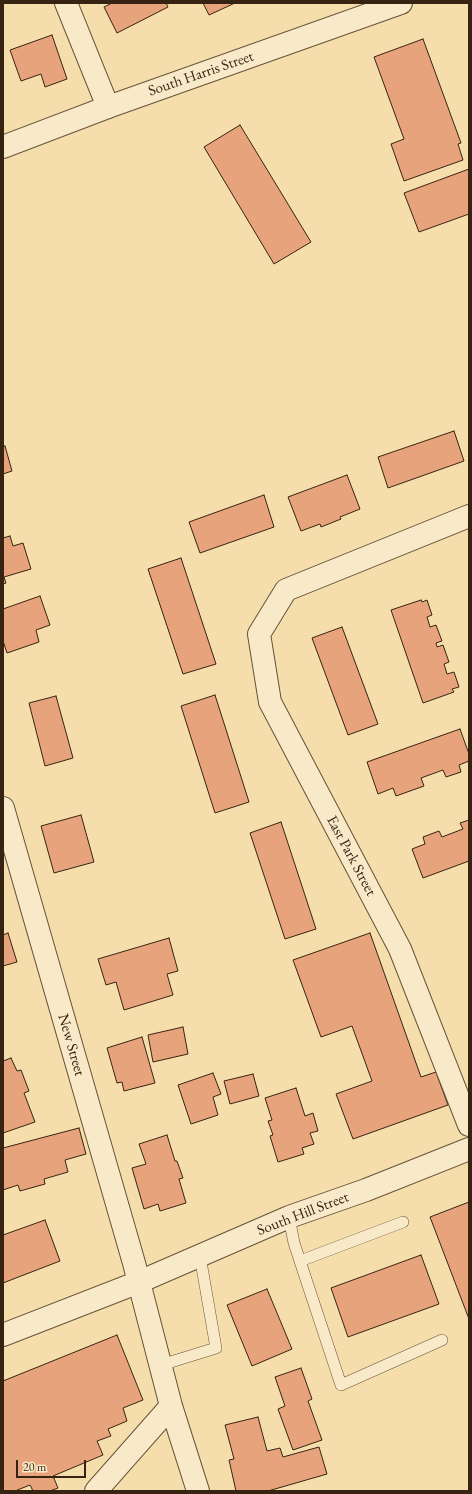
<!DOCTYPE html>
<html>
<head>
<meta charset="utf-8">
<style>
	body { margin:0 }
	#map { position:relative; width:472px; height:1494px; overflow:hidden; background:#f5deac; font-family:"EB Garamond",serif }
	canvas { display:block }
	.frame { position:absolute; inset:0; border:4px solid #372311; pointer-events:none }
	.scale { position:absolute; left:16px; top:1460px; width:70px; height:18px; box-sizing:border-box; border:2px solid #372311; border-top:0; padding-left:5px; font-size:12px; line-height:14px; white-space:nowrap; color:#372311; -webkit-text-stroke:3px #f8eac9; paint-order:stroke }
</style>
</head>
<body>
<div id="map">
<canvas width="472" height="1494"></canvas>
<div class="frame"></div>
<div class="scale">20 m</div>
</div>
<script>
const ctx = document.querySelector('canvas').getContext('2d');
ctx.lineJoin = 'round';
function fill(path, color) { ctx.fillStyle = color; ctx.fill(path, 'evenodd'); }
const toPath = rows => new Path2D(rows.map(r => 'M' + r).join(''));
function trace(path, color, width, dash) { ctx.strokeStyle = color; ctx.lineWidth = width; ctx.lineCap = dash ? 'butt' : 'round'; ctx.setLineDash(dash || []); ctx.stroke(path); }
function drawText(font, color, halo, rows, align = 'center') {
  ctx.font = font + ' "EB Garamond",serif'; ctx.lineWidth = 3; ctx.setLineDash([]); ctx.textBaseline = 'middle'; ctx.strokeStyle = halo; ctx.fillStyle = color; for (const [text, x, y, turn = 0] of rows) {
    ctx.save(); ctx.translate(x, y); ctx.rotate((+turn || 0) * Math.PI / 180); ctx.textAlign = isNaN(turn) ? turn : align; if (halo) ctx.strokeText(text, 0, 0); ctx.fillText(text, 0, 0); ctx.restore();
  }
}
const building = toPath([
	[112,3,166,3,168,7,117,33,104,7,112,3],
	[203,3,235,3,209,15,203,3],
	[52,35,67,79,45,87,41,74,21,81,10,50,52,35],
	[423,39,461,143,458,144,463,160,404,181,391,144,404,139,374,57,423,39],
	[240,125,311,242,274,264,204,147,240,125],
	[469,169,469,214,419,232,404,193,469,169],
	[454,431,464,461,388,488,378,457,454,431],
	[5,446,12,471,3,474,3,447,5,446],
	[347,475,360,509,340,517,341,519,321,527,320,524,301,531,288,497,347,475],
	[264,495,274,527,200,553,189,522,264,495],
	[10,536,13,546,23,543,31,569,4,577,6,583,3,584,3,538,10,536],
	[181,558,216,664,183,674,148,569,181,558],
	[40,596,50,625,36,630,39,642,7,653,3,641,3,609,40,596],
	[421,600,422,602,427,600,432,615,427,617,430,627,436,625,442,641,436,643,437,647,443,645,449,662,444,664,447,674,454,672,459,687,452,689,454,692,423,703,391,610,421,600],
	[342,627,378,724,348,735,312,638,342,627],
	[215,695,249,802,215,813,181,706,215,695],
	[56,696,73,758,45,766,29,703,56,696],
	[460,729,469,754,469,761,459,765,461,772,446,777,443,770,421,778,424,786,396,796,393,788,378,794,367,762,460,729],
	[81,815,94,862,54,873,41,826,81,815],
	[469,820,469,861,423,878,412,849,425,844,423,837,439,831,442,837,463,829,460,823,469,820],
	[281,822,316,929,285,939,250,833,281,822],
	[8,933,17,962,3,966,3,935,8,933],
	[370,933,421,1077,436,1072,448,1105,353,1139,336,1094,372,1081,352,1026,321,1037,293,960,370,933],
	[169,938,178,971,167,974,173,995,124,1010,116,982,106,985,98,959,169,938],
	[183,1027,188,1054,153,1062,148,1035,183,1027],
	[142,1037,155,1083,124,1091,122,1082,117,1083,107,1048,142,1037],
	[11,1058,17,1071,21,1070,29,1091,24,1093,35,1122,3,1133,3,1061,11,1058],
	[213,1073,221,1094,213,1097,218,1115,191,1124,178,1085,213,1073],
	[253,1074,259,1096,230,1104,224,1081,253,1074],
	[296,1088,305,1116,313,1113,318,1131,310,1133,314,1144,302,1148,304,1154,278,1162,270,1136,273,1135,268,1121,272,1120,265,1098,296,1088],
	[79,1128,86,1154,65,1160,68,1172,44,1179,45,1184,20,1191,18,1185,3,1190,3,1148,79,1128],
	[167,1135,175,1161,177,1161,183,1178,179,1179,186,1203,160,1211,158,1204,144,1209,132,1168,146,1164,139,1144,167,1135],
	[469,1202,469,1319,430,1217,469,1202],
	[45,1220,60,1261,3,1283,3,1235,45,1220],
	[421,1255,439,1304,348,1337,331,1288,421,1255],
	[267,1289,292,1349,252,1366,227,1305,267,1289],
	[117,1335,143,1400,123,1408,127,1421,108,1429,111,1436,97,1441,103,1455,53,1476,58,1488,50,1491,33,1491,30,1485,15,1491,3,1491,3,1381,117,1335],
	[301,1368,312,1399,308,1401,322,1440,293,1450,278,1409,285,1406,275,1377,301,1368],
	[258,1417,267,1451,280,1448,283,1457,319,1447,327,1474,268,1491,236,1491,229,1460,234,1459,225,1425,258,1417]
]);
const service = toPath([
	[289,1217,294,1243,341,1385,442,1340],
	[300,1261,403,1222],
	[161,1365,216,1348,200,1256]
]);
const minor = toPath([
	[66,3,108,107],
	[469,516,286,590,259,634,270,702,400,949,469,1125],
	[3,808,134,1263,171,1406,198,1491],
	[96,1491,171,1406]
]);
const tertiary = toPath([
	[3,147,108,107,401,3],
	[3,1335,139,1282,289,1217,366,1190,469,1149]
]);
const streetNames = [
	["South Harris Street",201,74,-19],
	["East Park Street",351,856,62],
	["New Street",71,1045,74],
	["South Hill Street",303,1214,-21]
];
fill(building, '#e7a47c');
trace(building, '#372311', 1);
trace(service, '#665238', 12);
trace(minor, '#665238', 24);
trace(tertiary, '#665238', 24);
trace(service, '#f8eac9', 11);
trace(minor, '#f8eac9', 22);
trace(tertiary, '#f8eac9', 22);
drawText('15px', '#372311', '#f8eac9', streetNames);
</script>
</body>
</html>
